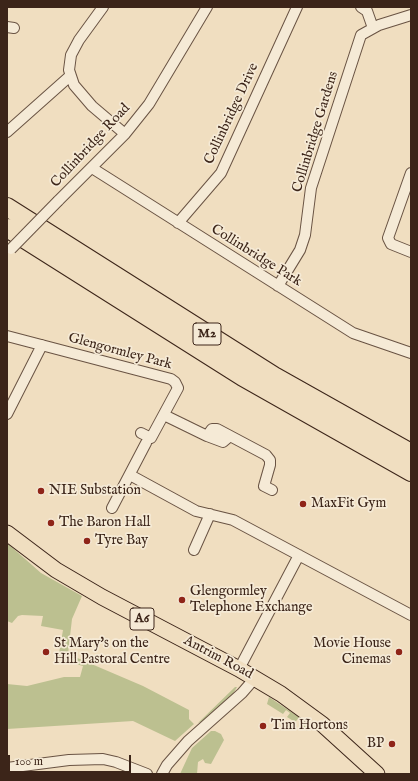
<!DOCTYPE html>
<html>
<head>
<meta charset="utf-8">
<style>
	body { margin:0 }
	#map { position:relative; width:418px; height:781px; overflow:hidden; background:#f0dec0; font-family:"IM FELL English",serif }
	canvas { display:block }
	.frame { position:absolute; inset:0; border:8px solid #3c2519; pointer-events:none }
	.scale { position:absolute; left:8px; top:755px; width:123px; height:18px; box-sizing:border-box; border:2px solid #3c2519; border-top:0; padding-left:5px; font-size:12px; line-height:14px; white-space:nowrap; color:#3c2519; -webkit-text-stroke:3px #f5ead6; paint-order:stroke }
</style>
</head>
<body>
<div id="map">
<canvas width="418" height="781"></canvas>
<div class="frame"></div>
<div class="scale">100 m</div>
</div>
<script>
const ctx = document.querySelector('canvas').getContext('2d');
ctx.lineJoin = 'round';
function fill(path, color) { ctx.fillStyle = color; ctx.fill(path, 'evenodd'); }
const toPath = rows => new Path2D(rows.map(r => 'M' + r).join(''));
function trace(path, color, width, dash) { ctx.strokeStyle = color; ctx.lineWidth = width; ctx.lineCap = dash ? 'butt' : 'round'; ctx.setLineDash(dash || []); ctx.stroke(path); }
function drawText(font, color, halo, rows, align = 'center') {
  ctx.font = font + ' "IM FELL English",serif'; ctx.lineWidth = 3.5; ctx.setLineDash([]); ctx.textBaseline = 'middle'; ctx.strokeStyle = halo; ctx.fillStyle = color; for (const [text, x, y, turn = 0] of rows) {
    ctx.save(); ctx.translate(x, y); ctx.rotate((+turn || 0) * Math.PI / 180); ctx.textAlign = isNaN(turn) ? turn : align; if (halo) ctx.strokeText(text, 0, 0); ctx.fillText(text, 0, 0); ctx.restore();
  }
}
const green = toPath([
	[7,543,41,573,82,596,72,619,68,654,143,686,189,710,189,719,194,724,175,741,133,721,7,729,7,684,27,686,64,677,80,677,83,666,58,659,63,630,41,626,43,616,22,615,18,616,12,623,7,621],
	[235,687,237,687,233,694,203,721,198,723],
	[269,697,306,722,310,726,307,731,300,725,302,722,298,719,295,722,287,717,290,713,286,710,283,714,267,704],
	[211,731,215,731,221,734,224,740,211,764,205,763,203,759,198,762,197,774,180,774,192,748]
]);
const street = toPath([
	[103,7,79,40,71,55,69,70,74,85,92,106,125,134],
	[361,7,367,11,373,28],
	[7,27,14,28],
	[7,132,70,76],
	[92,168,353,333,411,353],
	[411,173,388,238,391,244,411,252],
	[58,201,125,134,149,104,207,7],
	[178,223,221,173,297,7],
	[278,286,300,250,305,235,311,188,361,35,379,25,411,15],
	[7,336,171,379,175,382,178,388,151,438,141,433],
	[7,414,42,345],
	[164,415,207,436,212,429,217,429,266,455,270,460,270,465,264,486,272,490],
	[207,436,223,442,230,436],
	[130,475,196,511,233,520,411,615],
	[112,508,146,443],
	[194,550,210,514],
	[239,669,299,555],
	[7,768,69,760,103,759,116,762,147,774],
	[162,774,167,765,188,741,242,693,255,678]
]);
const primary = toPath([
	[7,533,56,570,102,597,239,669,281,694,322,724,377,774]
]);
const highway = toPath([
	[7,207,274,376,411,453],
	[7,228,243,377,411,472]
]);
const streetBridge = toPath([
	[11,249,58,201]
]);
const markers = [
	[41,491,4,"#8f2418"],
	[303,504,4,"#8f2418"],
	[51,523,4,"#8f2418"],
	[87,541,4,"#8f2418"],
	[182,600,4,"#8f2418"],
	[46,652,4,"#8f2418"],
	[399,652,4,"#8f2418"],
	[263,726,4,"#8f2418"],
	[392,744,4,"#8f2418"]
];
const shields = [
	[207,334,28],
	[142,619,24]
];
const shieldNames = [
	["M2",207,334],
	["A6",142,619]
];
const streetNames = [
	["Collinbridge Drive",232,114,-65],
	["Collinbridge Gardens",316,132,-73],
	["Collinbridge Road",91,146,-47],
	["Collinbridge Park",256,256,32],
	["Glengormley Park",120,352,15],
	["Antrim Road",218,658,28]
];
const poiNames = [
	["NIE Substation",49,491],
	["MaxFit Gym",311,504],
	["The Baron Hall",59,523],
	["Tyre Bay",95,541],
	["Glengormley",190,592],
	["Telephone Exchange",190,608],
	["St Mary's on the",54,644],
	["Hill Pastoral Centre",54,660],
	["Movie House",391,644,"right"],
	["Cinemas",391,660,"right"],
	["Tim Hortons",271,726],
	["BP",384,744,"right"]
];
fill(green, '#bcc090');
trace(street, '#695343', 12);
trace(primary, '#3c2519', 17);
trace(highway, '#3c2519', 20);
trace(street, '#f5ead6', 10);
trace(primary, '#f0dec0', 15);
trace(highway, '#f0dec0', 18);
trace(streetBridge, '#695343', 12, []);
trace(streetBridge, '#f5ead6', 10);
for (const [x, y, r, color] of markers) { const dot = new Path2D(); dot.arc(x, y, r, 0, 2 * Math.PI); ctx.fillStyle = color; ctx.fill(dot); trace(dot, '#f5ead6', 1.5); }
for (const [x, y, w] of shields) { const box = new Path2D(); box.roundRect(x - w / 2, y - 11, w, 22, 3); ctx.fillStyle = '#f5ead6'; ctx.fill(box); trace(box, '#3c2519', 1); }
drawText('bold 13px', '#3c2519', null, shieldNames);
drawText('14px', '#3c2519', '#f5ead6', streetNames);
drawText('14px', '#3c2519', '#f5ead6', poiNames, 'left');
</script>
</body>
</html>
